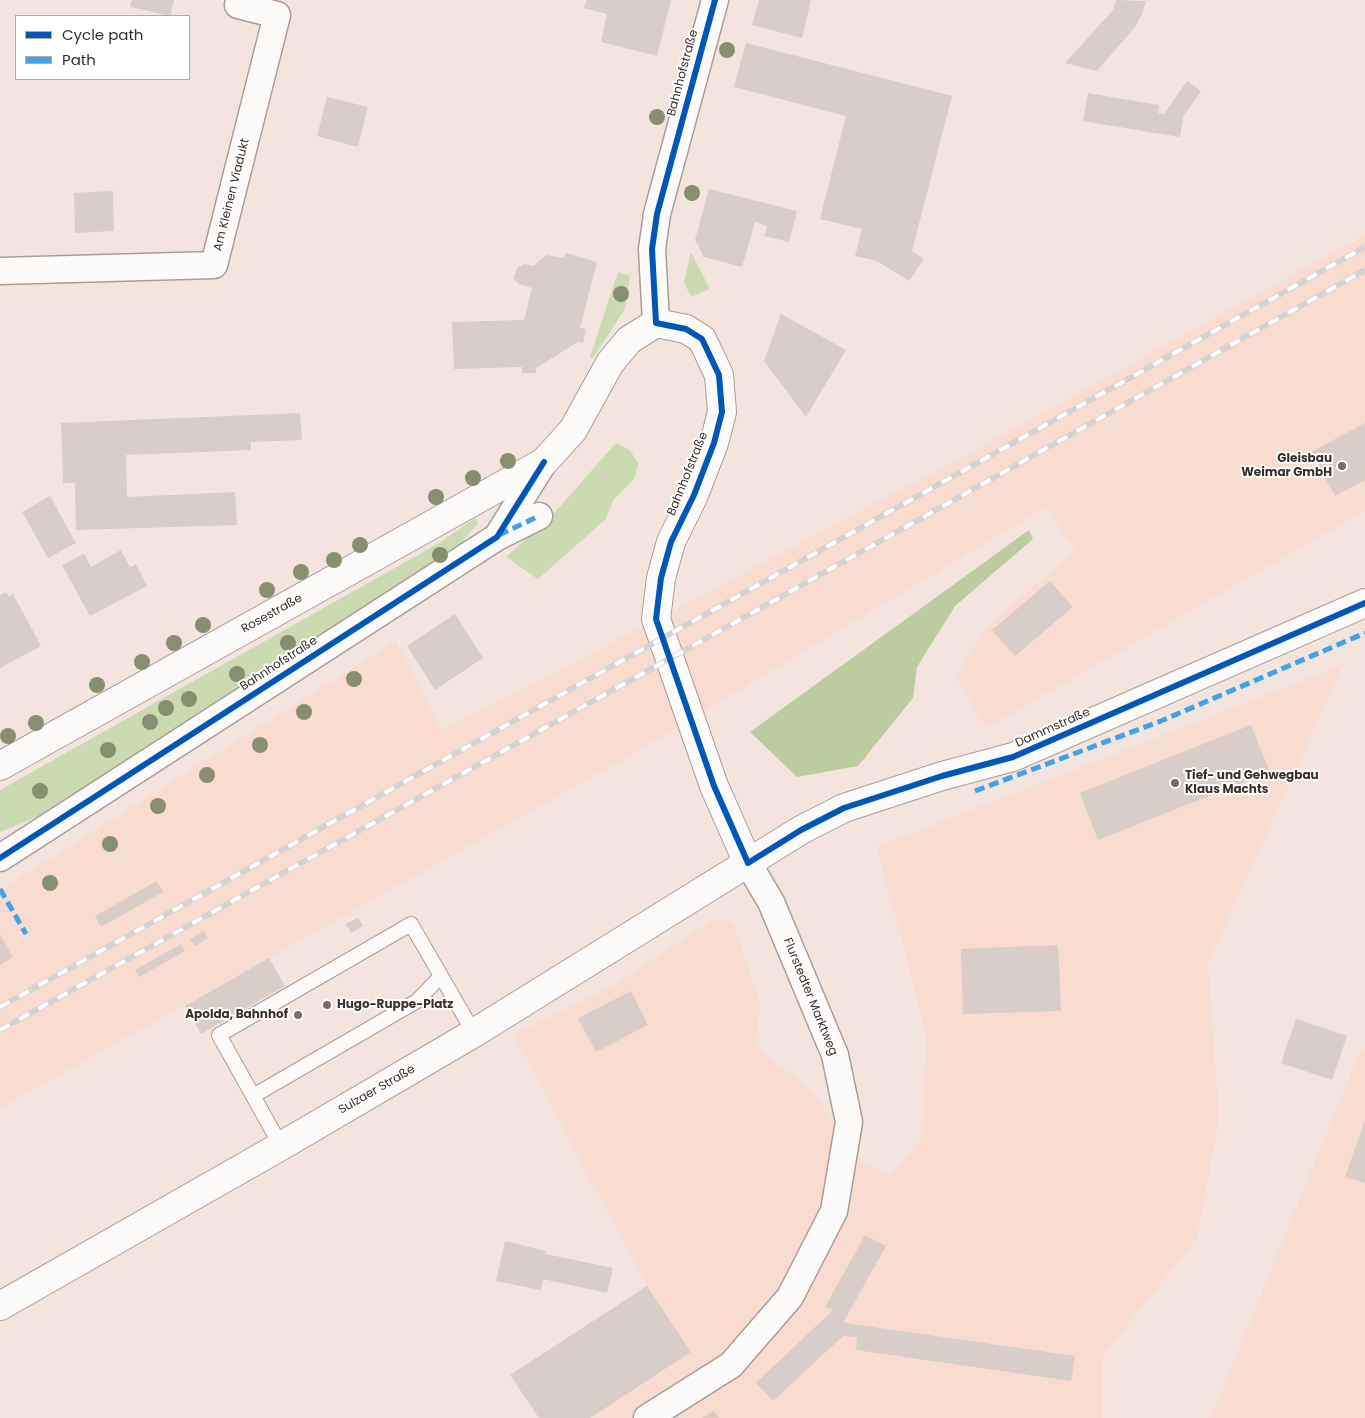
<!DOCTYPE html>
<html>
<head>
<meta charset="utf-8">
<style>
	body { margin:0 }
	#map { position:relative; width:1365px; height:1418px; overflow:hidden; background:#f3e4de; font-family:Poppins,sans-serif }
	canvas { display:block }
	.legend { position:absolute; left:15px; top:15px; width:175px; height:65px; box-sizing:border-box; background:#fff; border:1px solid #b0aba9; margin:0; padding:6px 9px; list-style:none; font-size:15px; color:#3a2e28 }
	.legend li { display:flex; align-items:center; gap:10px; height:25px }
	.legend b { width:25px; border:1px solid #b0aba9 }
</style>
</head>
<body>
<div id="map">
<canvas width="1365" height="1418"></canvas>
<ul class="legend">
<li><b style="height:6px;background:#0057b8"></b>Cycle path</li>
<li><b style="height:6px;background:#3fa3eb"></b>Path</li>
</ul>
</div>
<script>
const ctx = document.querySelector('canvas').getContext('2d');
ctx.lineJoin = 'round';
function fill(path, color) { ctx.fillStyle = color; ctx.fill(path, 'evenodd'); }
const toPath = rows => new Path2D(rows.map(r => 'M' + r).join(''));
function trace(path, color, width, dash) { ctx.strokeStyle = color; ctx.lineWidth = width; ctx.lineCap = dash ? 'butt' : 'round'; ctx.setLineDash(dash || []); ctx.stroke(path); }
function drawText(font, color, halo, rows, align = 'center') {
  ctx.font = font + ' Poppins,sans-serif'; ctx.lineWidth = 4; ctx.setLineDash([]); ctx.textBaseline = 'middle'; ctx.strokeStyle = halo; ctx.fillStyle = color; for (const [text, x, y, turn = 0] of rows) {
    ctx.save(); ctx.translate(x, y); ctx.rotate((+turn || 0) * Math.PI / 180); ctx.textAlign = isNaN(turn) ? turn : align; if (halo) ctx.strokeText(text, 0, 0); ctx.fillText(text, 0, 0); ctx.restore();
  }
}
const built = toPath([
	[1365,235,1365,511,986,728,956,677,984,630,1075,551,1046,507,619,762,0,1108,0,890,396,641,442,730,548,677,985,445],
	[1343,665,1208,963,1219,1119,1197,1238,1103,1356,1103,1418,539,1418,511,1375,647,1286,514,1035,607,989,713,920,733,922,760,1003,756,1045,816,1095,860,1160,890,1177,923,1136,926,1033,877,847],
	[1361,1049,1365,1051,1365,1418,1211,1418]
]);
const green = toPath([
	[691,252,710,289,691,297,684,282],
	[618,272,630,276,625,309,593,358,590,357],
	[616,443,630,450,638,464,634,479,614,499,606,519,538,579,506,557,556,511],
	[475,518,478,523,446,561,81,796,42,815,0,832,0,790,441,542]
]);
const forest = toPath([
	[1029,530,1033,539,955,606,917,667,913,698,858,766,797,777,750,732]
]);
const building = toPath([
	[132,0,174,0,170,16,130,7],
	[587,0,671,0,657,56,601,42,607,14,584,8],
	[759,0,811,0,802,38,752,25],
	[1116,0,1146,1,1142,14,1135,27,1097,71,1065,63,1113,10],
	[746,43,952,96,912,251,924,259,909,281,877,261,855,256,862,229,820,219,846,116,734,87],
	[1187,81,1201,91,1183,117,1180,137,1083,121,1088,93,1159,105,1158,113,1164,114],
	[327,97,368,107,358,147,317,136],
	[709,189,797,211,789,242,764,236,767,226,755,222,742,267,704,257,695,240],
	[113,191,114,231,75,233,74,193],
	[566,253,597,262,580,328,586,329,583,343,578,342,536,368,536,373,522,373,522,367,454,369,452,322,524,320,532,288,519,284,513,278,518,267,525,264,533,266,547,255,564,258],
	[781,314,846,350,806,417,764,361],
	[300,413,302,440,251,442,251,450,126,455,127,497,235,492,237,525,76,530,75,483,63,483,61,423],
	[1365,423,1365,480,1335,496,1311,452],
	[50,496,76,543,48,558,22,512],
	[121,550,130,567,136,564,147,586,90,616,62,565,84,554,91,567],
	[1050,581,1073,607,1015,656,992,630],
	[6,592,9,597,13,594,41,646,0,668,0,595],
	[455,614,483,658,435,690,407,646],
	[1251,725,1270,772,1098,840,1080,793],
	[157,881,163,892,101,927,95,916],
	[358,918,363,926,351,933,346,924],
	[204,931,208,938,195,946,190,939],
	[0,934,13,957,0,965],
	[181,944,185,951,139,977,135,970],
	[1058,945,1061,1011,963,1014,961,949],
	[269,958,285,986,201,1034,185,1006],
	[631,991,648,1025,596,1052,578,1018],
	[1296,1019,1347,1036,1332,1080,1281,1063],
	[1365,1120,1365,1183,1345,1177],
	[865,1235,886,1246,844,1321,845,1323,1075,1356,1071,1381,856,1350,857,1337,843,1336,773,1401,756,1383,833,1310,825,1307],
	[505,1241,546,1251,546,1254,613,1268,607,1293,543,1279,541,1290,496,1281],
	[647,1286,691,1352,590,1418,539,1418,510,1375],
	[714,1411,719,1418,702,1418]
]);
const lane = toPath([
	[253,1096,417,1001,441,976],
	[281,1146,219,1035,411,924,474,1033]
]);
const street = toPath([
	[0,271,214,265,277,15,238,5],
	[656,323,652,249,657,214,715,0],
	[497,537,539,516],
	[0,858,497,537,544,462],
	[647,1418,731,1365,790,1297,834,1211,849,1122,835,1055,771,902,748,863]
]);
const secondary = toPath([
	[0,766,544,462,573,430,610,363,629,340,656,323,686,329,702,339,719,375,722,412,714,443,694,495,671,542,661,578,656,619,714,786,748,863],
	[0,1306,281,1146,474,1033,801,830,844,808,942,776,1013,757,1365,603]
]);
const rail = toPath([
	[0,1007,1365,247],
	[0,1030,750,614,1365,270]
]);
const quiet = toPath([
	[499,535,539,516],
	[975,791,1161,721,1365,633],
	[0,889,26,934]
]);
const cycleway = toPath([
	[715,0,657,214,652,249,656,323,686,329,702,339,719,375,722,412,714,443,694,495,671,542,661,578,656,619,714,786,748,863,801,830,844,808,942,776,1013,757,1365,603],
	[0,858,497,537,544,462]
]);
const trees = [
	[727,50],
	[657,117],
	[692,193],
	[621,294],
	[508,461],
	[473,478],
	[436,497],
	[360,545],
	[440,555],
	[334,560],
	[301,572],
	[267,590],
	[203,625],
	[174,643],
	[288,643],
	[142,662],
	[237,674],
	[354,679],
	[97,685],
	[189,699],
	[166,708],
	[304,712],
	[150,722],
	[36,723],
	[8,736],
	[260,745],
	[108,750],
	[207,775],
	[40,791],
	[158,806],
	[110,844],
	[50,883]
];
const markers = [
	[1342,466,5,"#7b6e68"],
	[1175,783,5,"#7b6e68"],
	[327,1005,5,"#7b6e68"],
	[298,1015,5,"#7b6e68"]
];
const streetNames = [
	["Bahnhofstraße",683,73,-75],
	["Am Kleinen Viadukt",232,195,-76],
	["Bahnhofstraße",688,474,-68],
	["Rosestraße",272,614,-29],
	["Bahnhofstraße",279,664,-33],
	["Dammstraße",1053,728,-24],
	["Flurstedter Marktweg",810,997,68],
	["Sulzaer Straße",377,1090,-30]
];
const poiNames = [
	["Gleisbau",1332,459],
	["Weimar GmbH",1332,473],
	["Tief- und Gehwegbau",1185,776,"left"],
	["Klaus Machts",1185,790,"left"],
	["Hugo-Ruppe-Platz",337,1005,"left"],
	["Apolda, Bahnhof",288,1015]
];
fill(built, '#f8dcd0');
fill(green, '#cbdab0');
fill(forest, '#bccca0');
fill(building, '#d9cdc7');
trace(lane, '#a99d98', 16);
trace(street, '#a99d98', 29);
trace(secondary, '#a99d98', 30);
trace(lane, '#fdfbfa', 14);
trace(street, '#fdfbfa', 26);
trace(secondary, '#fdfbfa', 28);
trace(rail, '#d6d2d0', 5.5);
trace(rail, '#fff', 4, [11]);
trace(quiet, '#3fa3eb', 5, [10, 5]);
trace(cycleway, '#0057b8', 6);
ctx.fillStyle = '#878f70';
for (const [x, y] of trees) { ctx.beginPath(); ctx.arc(x, y, 8, 0, 2 * Math.PI); ctx.fill(); }
for (const [x, y, r, color] of markers) { const dot = new Path2D(); dot.arc(x, y, r, 0, 2 * Math.PI); ctx.fillStyle = color; ctx.fill(dot); trace(dot, '#fff', 2); }
drawText('12px', '#3a2e28', '#fff', streetNames);
drawText('bold 12px', '#3a2e28', '#fff', poiNames, 'right');
</script>
</body>
</html>
